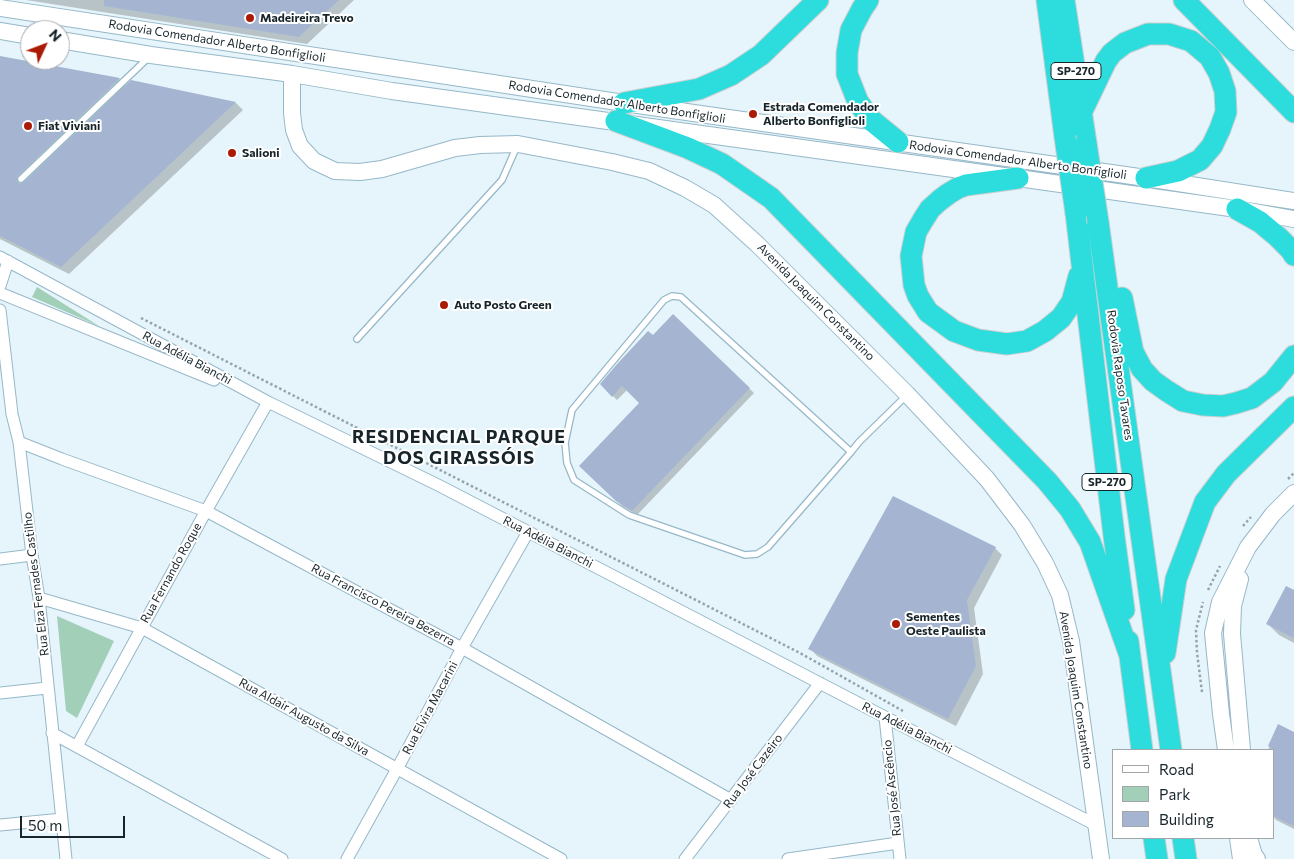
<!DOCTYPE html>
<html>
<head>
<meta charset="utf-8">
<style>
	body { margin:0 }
	#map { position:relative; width:1294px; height:859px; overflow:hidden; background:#e6f4fb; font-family:Commissioner,sans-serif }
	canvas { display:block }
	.legend { position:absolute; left:1112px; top:749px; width:162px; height:90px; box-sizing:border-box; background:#fff; border:1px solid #a2a8aa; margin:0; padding:6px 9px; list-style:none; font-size:15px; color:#17252b }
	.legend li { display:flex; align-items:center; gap:10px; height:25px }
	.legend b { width:25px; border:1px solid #a2a8aa }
	.north { position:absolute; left:20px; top:20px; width:50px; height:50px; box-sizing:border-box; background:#fff; border:1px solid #a2a8aa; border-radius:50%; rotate:47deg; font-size:14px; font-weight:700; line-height:20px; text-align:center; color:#17252b }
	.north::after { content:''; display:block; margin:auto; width:18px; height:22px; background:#aa1a04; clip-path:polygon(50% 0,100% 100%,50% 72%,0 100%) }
	.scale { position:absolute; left:20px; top:816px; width:105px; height:22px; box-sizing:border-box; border:2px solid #17252b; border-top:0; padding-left:6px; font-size:15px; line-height:18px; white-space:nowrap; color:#17252b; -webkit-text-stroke:4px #fff; paint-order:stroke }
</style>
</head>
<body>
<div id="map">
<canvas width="1294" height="859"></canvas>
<ul class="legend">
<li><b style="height:6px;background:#fff"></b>Road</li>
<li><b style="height:14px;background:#a2cfb8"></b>Park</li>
<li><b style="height:14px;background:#a5b5d1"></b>Building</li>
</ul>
<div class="north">N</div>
<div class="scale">50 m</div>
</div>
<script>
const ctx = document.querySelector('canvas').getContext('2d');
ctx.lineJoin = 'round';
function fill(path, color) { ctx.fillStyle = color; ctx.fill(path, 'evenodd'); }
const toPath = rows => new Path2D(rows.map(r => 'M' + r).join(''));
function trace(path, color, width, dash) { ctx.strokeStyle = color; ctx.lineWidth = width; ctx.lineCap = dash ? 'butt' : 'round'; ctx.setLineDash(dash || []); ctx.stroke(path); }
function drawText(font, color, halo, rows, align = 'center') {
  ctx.font = font + ' Commissioner,sans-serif'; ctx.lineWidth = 4; ctx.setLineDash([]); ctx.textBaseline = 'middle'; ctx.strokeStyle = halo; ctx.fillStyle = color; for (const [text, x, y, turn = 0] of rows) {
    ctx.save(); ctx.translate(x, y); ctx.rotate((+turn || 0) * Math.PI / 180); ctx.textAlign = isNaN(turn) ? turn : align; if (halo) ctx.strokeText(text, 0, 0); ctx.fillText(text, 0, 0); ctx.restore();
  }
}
const green = toPath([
	[37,287,99,326,32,297],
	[57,616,114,641,77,718,66,711]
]);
const shadow = toPath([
	[26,0,354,0,307,44],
	[0,57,119,79,127,87,132,82,236,103,243,110,69,274,0,239],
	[673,316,754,393,637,515,622,506,581,466,641,403,627,390,617,400,601,384,653,337],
	[995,548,1002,555,974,608,983,674,956,726,817,656,810,648],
	[1294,591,1294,643,1279,635,1268,624],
	[1279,726,1294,733,1294,829,1276,820,1273,816,1273,750,1268,750]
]);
const building = toPath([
	[104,0,339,0,299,37,104,6],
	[0,56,120,78,18,176,17,181,20,184,24,182,131,80,236,102,61,267,0,236],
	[673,314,750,388,632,511,616,501,579,466,639,403,622,386,612,397,600,384,618,363,648,331,653,335],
	[893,496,996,547,967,600,976,666,948,719,808,649],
	[1286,586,1294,590,1294,638,1266,624],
	[1278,724,1294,732,1294,826,1273,816,1273,749,1268,746]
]);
const path = toPath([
	[141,318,800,653,903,711],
	[1288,479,1294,473],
	[1243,526,1251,517],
	[1208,590,1220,566],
	[1202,692,1197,653,1196,630,1203,602]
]);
const lane = toPath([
	[21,179,148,58],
	[357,339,502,180,517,146],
	[851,452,681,297,672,296,664,300,572,410,565,443,567,463,574,480,629,515,745,555,757,554,768,547,851,452,859,442,906,396]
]);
const street = toPath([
	[0,257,268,402,440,486,885,717,1096,825],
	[0,286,8,261],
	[0,293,214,380],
	[0,310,12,414,19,442,32,555,39,598,66,859],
	[19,442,62,459,206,511,462,648,731,800],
	[0,559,32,555],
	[39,598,142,628,561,859],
	[0,693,47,688],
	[885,717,900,859],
	[52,733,282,859],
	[77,746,206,511,268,402],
	[0,825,62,819],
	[347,859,397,769,462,648,528,532],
	[685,859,820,683],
	[788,859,898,843]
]);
const secondary = toPath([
	[1252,0,1294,42],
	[0,8,624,103,1146,178,1294,201],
	[0,31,30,36],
	[60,40,151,55,292,74,392,91,1018,178,1237,209,1294,219],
	[292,74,292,113,294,130,300,146,314,161,335,171,360,172,382,169,455,148,480,145,518,144,612,162,649,171,685,188,714,205,757,244,907,394,987,479,1022,525,1045,563,1060,595,1071,641,1101,859],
	[1240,579,1233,606,1232,634,1242,750],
	[1226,750,1221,714,1213,633,1220,602,1248,547,1273,514,1294,493],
	[1238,838,1241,859],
	[1249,838,1254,855,1257,859]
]);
const highway = toPath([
	[868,0,862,9,851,30,847,53,847,74,858,102,871,120,898,142],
	[1047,0,1065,137],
	[1064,0,1086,143],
	[1184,0,1294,112],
	[624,103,699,89,731,75,761,55,818,0],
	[1082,111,1106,61,1112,53,1125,43,1148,34,1169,34,1191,41,1210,57,1219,73,1225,91,1226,112,1220,129,1212,146,1200,160,1178,171,1146,178],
	[616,121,688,148,722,164,771,198,1047,481,1070,509,1090,542,1129,653],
	[1018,178,966,185,958,188,948,194,940,200,930,209,923,220,916,232,911,256,914,285,918,296,928,312,954,331,978,340,1007,344,1027,341,1045,331,1061,318,1072,302,1079,276],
	[1237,209,1260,222,1278,237,1291,250,1294,255],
	[1076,213,1114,536,1124,610],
	[1098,222,1171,750],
	[1122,298,1133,352,1142,369,1153,381,1167,391,1183,401,1203,405,1223,406,1236,403,1252,398,1273,382,1294,356],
	[1128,641,1142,750],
	[1165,653,1176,579,1205,502,1226,474,1294,407],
	[1154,838,1157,859],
	[1183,838,1186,859]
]);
const highwayBridge = toPath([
	[1065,137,1076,213],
	[1086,143,1098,222]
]);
const markers = [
	[250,18,5,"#aa1a04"],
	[753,114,5,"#aa1a04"],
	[28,126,5,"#aa1a04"],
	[232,153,5,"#aa1a04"],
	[444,305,5,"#aa1a04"],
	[896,624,5,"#aa1a04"]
];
const shields = [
	[1076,71,50],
	[1107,482,50]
];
const shieldNames = [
	["SP-270",1076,71],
	["SP-270",1107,482]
];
const poiNames = [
	["Madeireira Trevo",260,18],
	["Estrada Comendador",763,107],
	["Alberto Bonfiglioli",763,121],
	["Fiat Viviani",38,126],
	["Salioni",242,153],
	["Auto Posto Green",454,305],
	["Sementes",906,617],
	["Oeste Paulista",906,631]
];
const streetNames = [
	["Rodovia Comendador Alberto Bonfiglioli",217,41,9],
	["Rodovia Comendador Alberto Bonfiglioli",617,102,9],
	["Rodovia Comendador Alberto Bonfiglioli",1018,160,8],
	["Avenida Joaquim Constantino",816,302,45],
	["Rua Adélia Bianchi",187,358,28],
	["Rodovia Raposo Tavares",1120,375,82],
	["Rua Adélia Bianchi",548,542,27],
	["Rua Fernando Roque",171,573,-61],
	["Rua Elza Fernades Castilho",36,584,-97],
	["Rua Francisco Pereira Bezerra",383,605,28],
	["Avenida Joaquim Constantino",1076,690,81],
	["Rua Elvira Macarini",430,708,-62],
	["Rua Aldair Augusto da Silva",304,717,29],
	["Rua Adélia Bianchi",907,728,27],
	["Rua José Cazeiro",753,771,-53],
	["Rua José Ascêncio",892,788,-96]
];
const districtNames = [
	["RESIDENCIAL PARQUE",459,437],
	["DOS GIRASSÓIS",459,458]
];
fill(green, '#a2cfb8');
fill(shadow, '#0003');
fill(building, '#a5b5d1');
trace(lane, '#96b8c8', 8);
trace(street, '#96b8c8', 13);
trace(secondary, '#96b8c8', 18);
trace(highway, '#cccfd0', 23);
trace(path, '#95a3aa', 2.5, [2.5, 2.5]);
trace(lane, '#fff', 5.5);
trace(street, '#fff', 11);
trace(secondary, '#fff', 16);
trace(highway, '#2ddddd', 21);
trace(highwayBridge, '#cccfd0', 23, []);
trace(highwayBridge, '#2ddddd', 21);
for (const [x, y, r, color] of markers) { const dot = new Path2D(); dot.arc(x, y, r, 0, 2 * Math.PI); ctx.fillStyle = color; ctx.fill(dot); trace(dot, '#fff', 2); }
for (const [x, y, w] of shields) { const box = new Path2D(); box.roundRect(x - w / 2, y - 8.5, w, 17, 4); ctx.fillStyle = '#fff'; ctx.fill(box); trace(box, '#17252b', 1); }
drawText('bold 11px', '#17252b', null, shieldNames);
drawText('bold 12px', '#17252b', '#fff', poiNames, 'left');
drawText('12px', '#17252b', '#fff', streetNames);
ctx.letterSpacing = '1px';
drawText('bold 18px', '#17252b', '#fff', districtNames);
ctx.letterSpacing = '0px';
</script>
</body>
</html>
